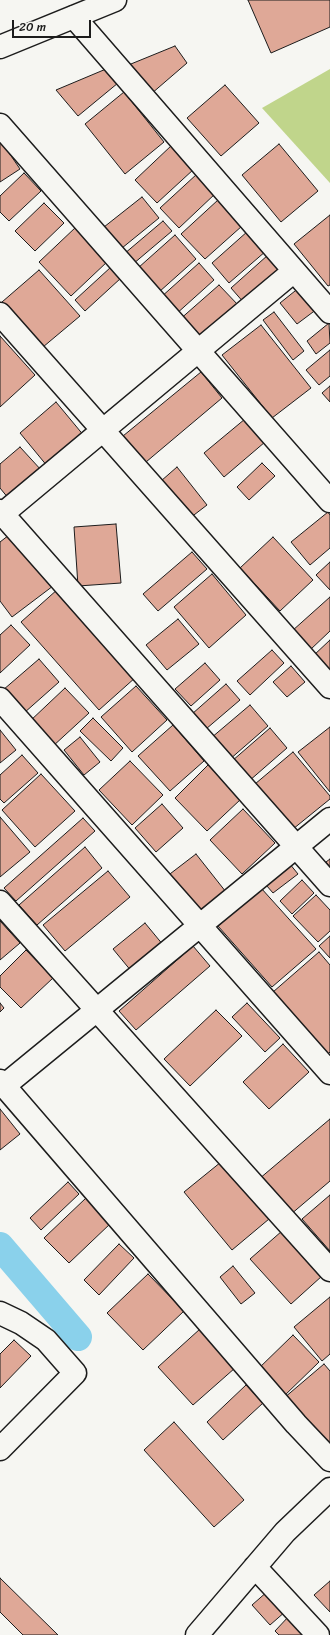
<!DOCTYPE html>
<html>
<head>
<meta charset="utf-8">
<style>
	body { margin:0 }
	#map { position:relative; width:330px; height:1635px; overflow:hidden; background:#f6f6f2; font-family:Sriracha,sans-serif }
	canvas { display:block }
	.scale { position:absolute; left:12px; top:20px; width:79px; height:18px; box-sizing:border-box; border:2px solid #1c1c1c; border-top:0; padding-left:5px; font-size:12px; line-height:14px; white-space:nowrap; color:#1c1c1c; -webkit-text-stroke:3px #f6f6f2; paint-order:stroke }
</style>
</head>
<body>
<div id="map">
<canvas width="330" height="1635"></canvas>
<div class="scale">20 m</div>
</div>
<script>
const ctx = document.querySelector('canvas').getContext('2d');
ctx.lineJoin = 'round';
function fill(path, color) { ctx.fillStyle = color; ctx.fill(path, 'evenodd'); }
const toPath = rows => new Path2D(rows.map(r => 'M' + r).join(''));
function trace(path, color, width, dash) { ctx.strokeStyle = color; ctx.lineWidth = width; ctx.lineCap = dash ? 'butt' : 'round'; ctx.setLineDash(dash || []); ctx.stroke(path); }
const green = toPath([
	[330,69,330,183,262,108]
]);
const canal = toPath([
	[0,1246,78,1337]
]);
const building = toPath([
	[248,0,330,0,330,27,271,53,248,0],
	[175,46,187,63,151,94,126,66,175,46],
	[106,69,118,83,78,116,56,90,106,69],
	[225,85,259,123,221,156,187,118,225,85],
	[124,92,164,142,125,174,85,124,124,92],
	[0,141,1,141,20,169,0,182,0,141],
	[279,144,318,191,281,222,242,175,279,144],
	[172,145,194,169,157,203,135,180,172,145],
	[24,173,41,191,9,221,0,212,0,196,24,173],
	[197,174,216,193,179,228,160,208,197,174],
	[142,197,159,218,122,248,104,227,142,197],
	[218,200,242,226,205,259,181,234,218,200],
	[44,203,64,223,35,251,15,231,44,203],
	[330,215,330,285,328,286,294,244,330,215],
	[163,221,172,231,133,264,124,254,163,221],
	[76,227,108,261,71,296,39,262,76,227],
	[248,231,266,251,229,283,212,263,248,231],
	[175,235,196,259,159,292,138,268,175,235],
	[268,255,282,271,245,304,231,288,268,255],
	[199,263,214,280,175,315,160,298,199,263],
	[111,267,121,278,85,311,75,300,111,267],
	[39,270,80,316,43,347,2,302,39,270],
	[219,285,239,306,198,344,178,321,219,285],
	[300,287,317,309,297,324,280,303,300,287],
	[274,312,304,351,293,360,263,320,274,312],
	[329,323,330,343,316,354,307,341,329,323],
	[261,325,311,388,272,418,222,355,261,325],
	[0,336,35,375,0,407,0,336],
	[330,350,330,376,319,385,306,370,330,350],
	[201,372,222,398,146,462,123,436,201,372],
	[330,386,330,402,322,393,330,386],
	[56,402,85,437,48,467,20,433,56,402],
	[245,419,265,442,224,477,204,453,245,419],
	[20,447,42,471,9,499,0,488,0,464,20,447],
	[262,463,275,476,249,500,237,487,262,463],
	[177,467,207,505,190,518,161,481,177,467],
	[328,512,330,515,330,548,310,565,291,542,328,512],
	[116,524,121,583,78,586,74,527,116,524],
	[13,532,53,586,12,617,0,601,0,542,13,532],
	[273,537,313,580,280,611,240,568,273,537],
	[192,552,207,569,158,611,143,594,192,552],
	[330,562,330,590,316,575,330,562],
	[212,574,246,615,209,648,174,607,212,574],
	[58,589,136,677,99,710,21,622,58,589],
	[330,597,330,631,310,650,292,631,330,597],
	[178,619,199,644,167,670,146,645,178,619],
	[11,625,30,645,0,673,0,635,11,625],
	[330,640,330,675,313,656,330,640],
	[272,650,284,663,250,695,237,681,272,650],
	[39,659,59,682,24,713,3,690,39,659],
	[205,663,220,680,191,706,175,689,205,663],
	[291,666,305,682,287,697,273,682,291,666],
	[226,684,240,700,206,729,192,714,226,684],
	[136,686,167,720,132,752,101,717,136,686],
	[65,688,89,713,52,747,29,722,65,688],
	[250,705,268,726,229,760,211,738,250,705],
	[93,718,123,748,111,761,80,731,93,718],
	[173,725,204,761,170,791,138,756,173,725],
	[330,727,330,792,298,752,330,727],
	[270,728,287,748,249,781,232,761,270,728],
	[0,730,16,750,0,763,0,730],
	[80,737,100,762,84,775,64,750,80,737],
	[293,752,330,796,330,799,293,829,255,784,293,752],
	[22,755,38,773,4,803,0,799,0,775,22,755],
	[130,761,163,795,132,825,99,790,130,761],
	[208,765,241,799,207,831,175,798,208,765],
	[41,774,75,811,35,847,2,810,41,774],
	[162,804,183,828,156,852,135,828,162,804],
	[243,809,275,843,242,874,210,840,243,809],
	[0,817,30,852,0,877,0,817],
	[83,818,95,831,16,901,4,888,83,818],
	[85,847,102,868,37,925,19,905,85,847],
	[196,854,226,892,196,915,166,877,196,854],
	[285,858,298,874,273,893,260,878,285,858],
	[330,859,330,867,326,862,330,859],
	[108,871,130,897,65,951,43,925,108,871],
	[302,880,314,893,292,914,280,901,302,880],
	[261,888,316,949,272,987,218,926,261,888],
	[316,895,330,910,330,931,318,942,293,916,316,895],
	[0,921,20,943,0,960,0,921],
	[145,923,164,946,132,972,113,949,145,923],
	[330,936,330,958,319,946,330,936],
	[193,946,210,966,136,1030,119,1011,193,946],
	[26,950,53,978,21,1008,0,987,0,976,26,950],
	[319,952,330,965,330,1052,328,1054,273,992,319,952],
	[0,1003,4,1008,0,1012,0,1003],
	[247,1003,280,1038,265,1052,232,1017,247,1003],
	[216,1010,242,1036,190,1086,164,1059,216,1010],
	[283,1044,309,1072,269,1109,243,1082,283,1044],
	[0,1109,20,1134,0,1150,0,1109],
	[330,1119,330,1181,290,1215,259,1179,330,1119],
	[221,1162,269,1219,232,1250,184,1192,221,1162],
	[68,1182,79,1194,41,1230,30,1218,68,1182],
	[330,1195,330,1251,302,1219,330,1195],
	[86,1198,111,1223,69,1263,44,1238,86,1198],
	[282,1231,322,1276,291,1304,250,1259,282,1231],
	[119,1244,134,1258,99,1295,84,1280,119,1244],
	[233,1266,255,1293,241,1304,220,1277,233,1266],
	[148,1274,184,1311,143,1350,107,1313,148,1274],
	[330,1297,330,1354,322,1361,294,1327,330,1297],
	[200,1329,235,1368,193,1405,158,1367,200,1329],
	[293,1335,319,1362,282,1398,256,1371,293,1335],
	[14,1340,31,1356,0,1388,0,1354,14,1340],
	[324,1364,330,1371,330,1446,284,1398,324,1364],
	[246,1385,263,1403,223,1440,207,1422,246,1385],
	[174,1422,244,1500,214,1527,144,1450,174,1422],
	[0,1578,58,1635,23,1635,0,1612,0,1578],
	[330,1581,330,1612,314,1595,330,1581],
	[268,1591,286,1611,270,1625,252,1605,268,1591],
	[290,1615,311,1635,279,1635,275,1631,290,1615]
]);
const street = toPath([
	[74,17,330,312],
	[0,125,330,501],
	[0,314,330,687],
	[0,511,330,885],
	[0,516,294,271],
	[0,699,330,1073],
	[0,902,330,1270],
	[0,1081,296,1424,330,1460],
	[4,1086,330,819],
	[0,1313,21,1323,46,1340,75,1373,0,1449],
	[255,1567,318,1635],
	[197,1635,285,1532,330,1489]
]);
const secondary = toPath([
	[0,47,115,0]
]);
fill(green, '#c0d58b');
trace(canal, '#8ad1eb', 28);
fill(building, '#dfa897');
trace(building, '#1c1c1c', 1);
trace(street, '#1c1c1c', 25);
trace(secondary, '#1c1c1c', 25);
trace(street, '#f6f6f2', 22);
trace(secondary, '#f6f6f2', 22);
</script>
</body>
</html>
